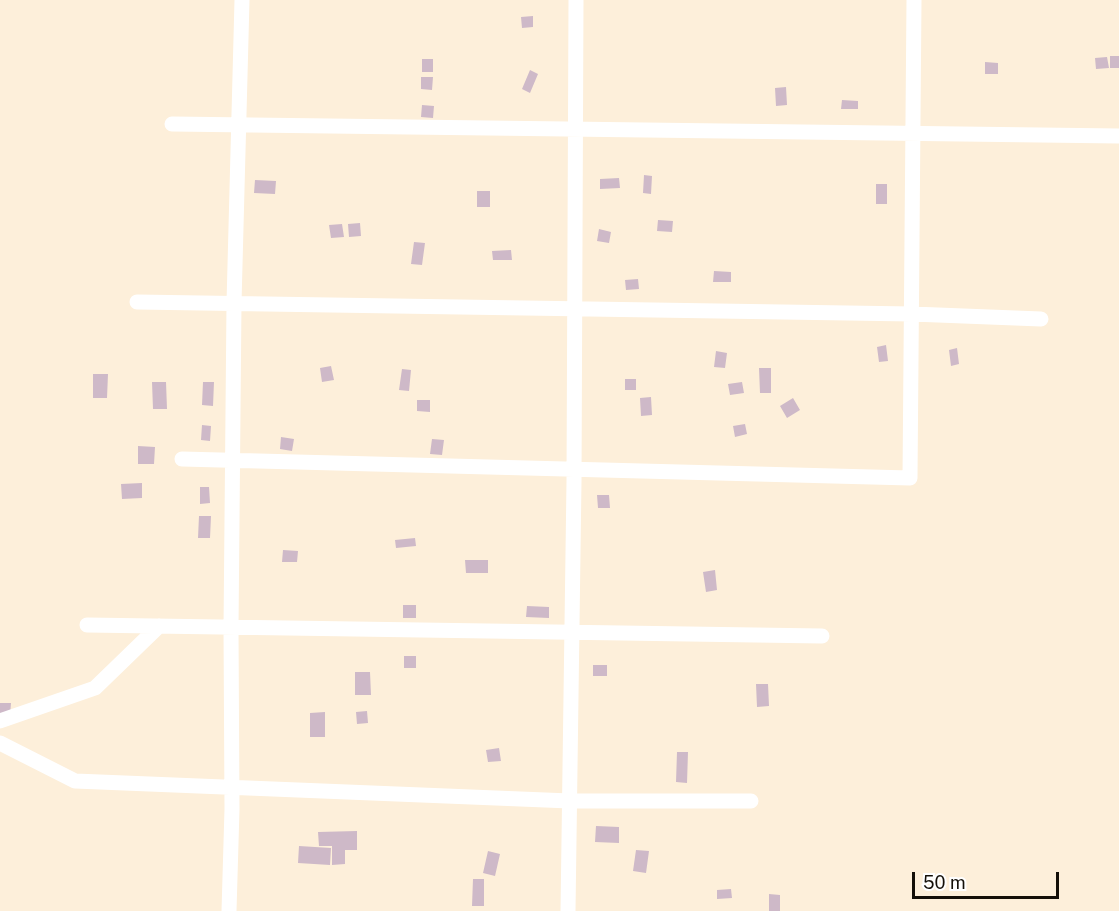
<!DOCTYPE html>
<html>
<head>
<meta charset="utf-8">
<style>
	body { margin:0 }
	#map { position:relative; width:1119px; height:911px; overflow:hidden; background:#fdefda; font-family:"Public Sans",sans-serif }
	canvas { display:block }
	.scale { position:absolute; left:912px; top:872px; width:147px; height:27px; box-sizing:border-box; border:3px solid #140f08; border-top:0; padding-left:8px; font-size:18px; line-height:21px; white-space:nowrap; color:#140f08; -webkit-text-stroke:4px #fff; paint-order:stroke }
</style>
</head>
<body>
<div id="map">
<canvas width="1119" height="911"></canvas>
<div class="scale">50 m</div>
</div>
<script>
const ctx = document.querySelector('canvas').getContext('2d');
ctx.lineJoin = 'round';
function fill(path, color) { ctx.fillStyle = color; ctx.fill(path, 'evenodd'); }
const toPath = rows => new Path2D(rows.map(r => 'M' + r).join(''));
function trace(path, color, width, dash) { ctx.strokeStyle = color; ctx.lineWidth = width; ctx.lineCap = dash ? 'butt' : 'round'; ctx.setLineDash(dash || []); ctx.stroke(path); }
const building = toPath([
	[533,16,533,27,522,28,521,17],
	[1110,56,1119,56,1119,68,1110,68],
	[1107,57,1109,68,1096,69,1095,58],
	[422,59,433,59,433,72,422,72],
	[985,62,998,63,998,74,985,74],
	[530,70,538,74,530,93,522,89],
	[421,77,433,77,432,90,421,89],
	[786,87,787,105,776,106,775,88],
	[842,100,858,101,858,109,841,109],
	[422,105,434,106,433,118,421,117],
	[644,175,652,176,651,194,643,193],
	[619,178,620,188,600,189,600,179],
	[255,180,276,181,275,194,254,193],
	[876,184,887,184,887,204,876,204],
	[477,191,490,191,490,207,477,207],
	[658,220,673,221,672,232,657,231],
	[360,223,361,236,349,237,348,224],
	[342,224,344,237,331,238,329,225],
	[599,229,611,232,609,243,597,241],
	[414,242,425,243,422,265,411,264],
	[511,250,512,260,493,260,492,251],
	[714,271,731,272,731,282,713,282],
	[638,279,639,289,626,290,625,280],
	[886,345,888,361,879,362,877,347],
	[957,348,959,364,951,366,949,350],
	[716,351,727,353,725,368,714,367],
	[331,366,334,380,322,382,320,368],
	[759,368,771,368,771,393,760,393],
	[402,369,411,370,409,391,399,390],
	[93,374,108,374,107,398,93,398],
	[625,379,636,379,636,390,625,390],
	[152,382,166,382,167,409,153,409],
	[203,382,214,382,213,406,202,405],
	[742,382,744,393,730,395,728,384],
	[651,397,652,415,641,416,640,398],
	[793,398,800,410,787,418,780,406],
	[417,400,430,400,430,412,417,411],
	[745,424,747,434,735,437,733,426],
	[202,425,211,426,210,441,201,440],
	[281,437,294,439,292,451,280,449],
	[432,439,444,440,442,455,430,454],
	[138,446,155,447,154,464,138,464],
	[142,483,142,498,122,499,121,484],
	[200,487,209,487,210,503,200,504],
	[597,495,609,495,610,508,598,508],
	[199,516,211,516,210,538,198,538],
	[415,538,416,546,396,548,395,540],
	[283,550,298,551,297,562,282,562],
	[465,560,488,560,488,573,466,573],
	[715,570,717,590,706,592,703,572],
	[403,605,416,605,416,618,403,618],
	[527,606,549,607,549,618,526,617],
	[404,656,416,656,416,668,404,668],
	[593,665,607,665,607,676,593,676],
	[355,672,370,672,371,695,355,695],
	[756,684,768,684,769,706,757,707],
	[0,703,11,703,10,716,0,716],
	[367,711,368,723,357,724,356,712],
	[325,712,325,737,310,737,310,713],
	[499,748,501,761,488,762,486,750],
	[677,752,688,752,687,783,676,782],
	[596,826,619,827,619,843,595,842],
	[357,831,357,850,345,850,345,864,332,865,332,846,319,846,318,832],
	[299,846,331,848,330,865,298,863],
	[636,850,649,851,646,873,633,871],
	[488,851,500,854,495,876,483,873],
	[473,879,484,879,484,906,472,906],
	[731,889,732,898,717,899,717,890],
	[769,894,780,895,780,911,769,911]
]);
const street = toPath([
	[172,124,1119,136],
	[137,302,912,314,1041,319],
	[182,459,910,478,914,0],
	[87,625,822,636],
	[0,721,95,688,159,626],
	[0,743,75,781,570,801,751,801],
	[229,911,232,809,231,628,234,303,242,0],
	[568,911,574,481,576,0]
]);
fill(building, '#ceb9c8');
trace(street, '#fff', 15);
</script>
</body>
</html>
